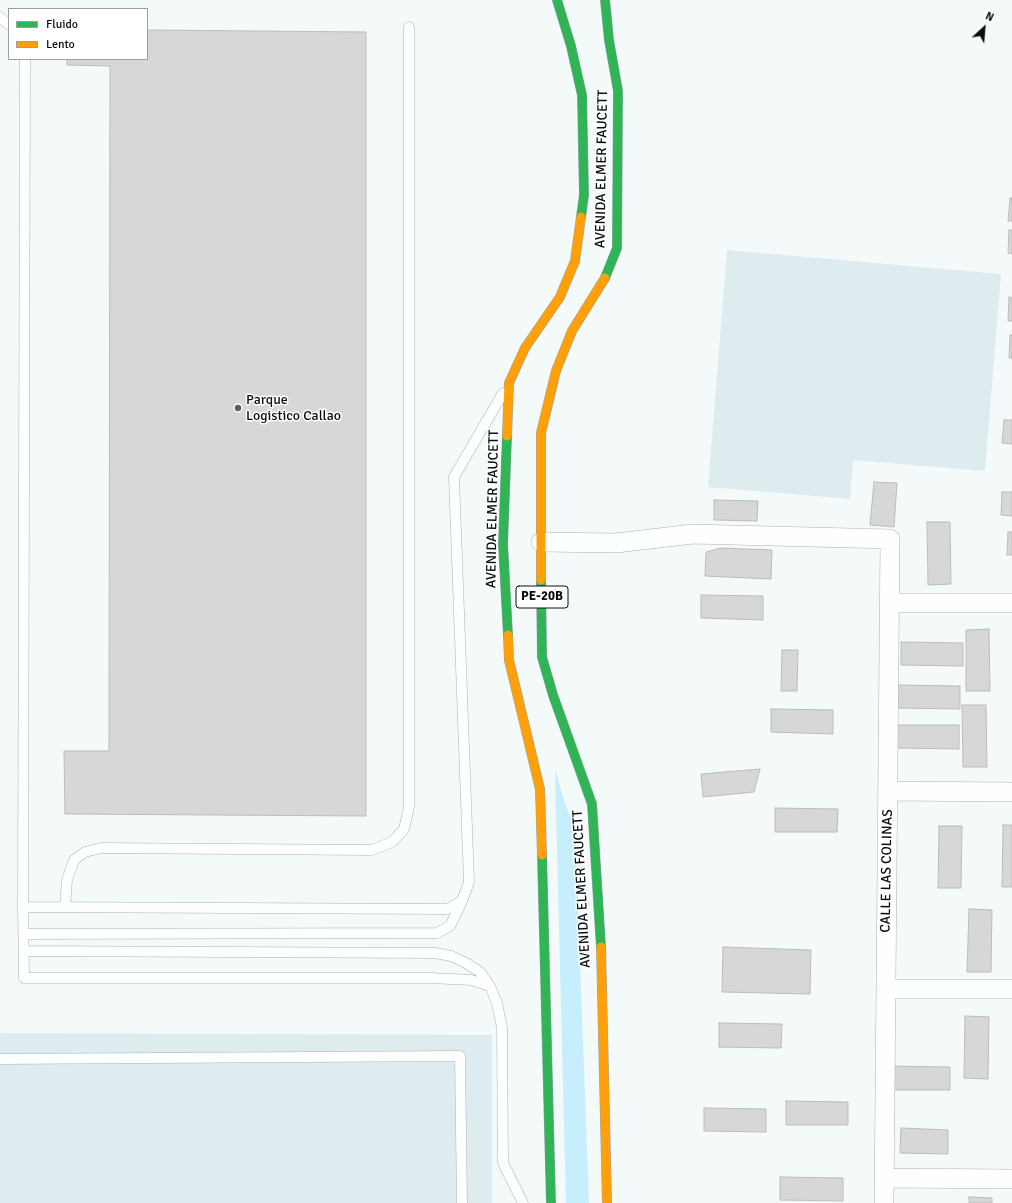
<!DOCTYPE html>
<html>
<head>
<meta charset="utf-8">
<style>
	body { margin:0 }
	#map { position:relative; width:1012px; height:1203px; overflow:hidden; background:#f4f9fa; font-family:Signika,sans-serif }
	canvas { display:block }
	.legend { position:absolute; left:8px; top:8px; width:140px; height:52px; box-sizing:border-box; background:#fff; border:1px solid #9d9f9f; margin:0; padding:5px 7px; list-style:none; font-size:12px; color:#0a0e10 }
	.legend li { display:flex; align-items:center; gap:8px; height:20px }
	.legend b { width:20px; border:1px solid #9d9f9f }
	.north { position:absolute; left:964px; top:8px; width:40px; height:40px; -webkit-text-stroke:3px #fff; paint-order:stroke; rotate:26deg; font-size:11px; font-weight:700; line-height:16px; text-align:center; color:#0a0e10 }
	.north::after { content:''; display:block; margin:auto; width:14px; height:18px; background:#0a0e10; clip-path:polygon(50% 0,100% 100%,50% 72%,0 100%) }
</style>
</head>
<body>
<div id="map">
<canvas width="1012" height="1203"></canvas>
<ul class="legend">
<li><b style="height:5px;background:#30b455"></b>Fluido</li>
<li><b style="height:5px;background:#ff9f0a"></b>Lento</li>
</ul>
<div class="north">N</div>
</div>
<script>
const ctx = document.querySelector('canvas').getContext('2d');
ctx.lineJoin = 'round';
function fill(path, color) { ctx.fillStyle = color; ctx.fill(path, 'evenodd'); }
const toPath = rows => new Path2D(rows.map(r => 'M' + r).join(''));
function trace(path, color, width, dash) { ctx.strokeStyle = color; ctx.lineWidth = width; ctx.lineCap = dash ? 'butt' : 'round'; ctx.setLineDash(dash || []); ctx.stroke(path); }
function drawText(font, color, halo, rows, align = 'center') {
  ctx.font = font + ' Signika,sans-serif'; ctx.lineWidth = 3; ctx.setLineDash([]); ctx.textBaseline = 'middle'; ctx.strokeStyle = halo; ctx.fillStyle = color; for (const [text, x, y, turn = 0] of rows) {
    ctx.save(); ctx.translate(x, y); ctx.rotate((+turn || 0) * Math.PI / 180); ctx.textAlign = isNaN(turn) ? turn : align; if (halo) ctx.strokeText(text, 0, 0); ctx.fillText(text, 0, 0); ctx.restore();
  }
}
const built = toPath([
	[727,250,1001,274,985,471,853,460,850,499,708,487],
	[0,1033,492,1035,492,1203,0,1203]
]);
const green = toPath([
	[555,769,565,804,575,828,589,1203,566,1203]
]);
const building = toPath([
	[147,30,366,32,366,816,65,814,64,751,109,751,110,66,67,65,67,59,147,59,147,30],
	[1010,198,1012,198,1012,221,1008,221,1010,198],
	[1009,230,1012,230,1012,254,1008,253,1009,230],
	[1009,297,1012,298,1012,321,1008,321,1009,297],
	[1010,335,1012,335,1012,358,1009,358,1010,335],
	[1004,420,1012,420,1012,444,1002,443,1004,420],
	[874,482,897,483,894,527,870,525,874,482],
	[1002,492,1012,492,1012,516,1001,515,1002,492],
	[714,500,758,501,757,521,714,520,714,500],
	[927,522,950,522,951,584,928,585,927,522],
	[1008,532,1012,532,1012,555,1007,555,1008,532],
	[721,548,772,550,771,579,705,576,706,552,721,548],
	[701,595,763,596,763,620,701,618,701,595],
	[989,629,990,691,966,691,966,630,989,629],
	[901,642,963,643,963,666,901,665,901,642],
	[782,650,798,650,797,691,781,691,782,650],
	[897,685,960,686,960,709,897,708,897,685],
	[962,705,986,705,987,767,963,767,962,705],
	[771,709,833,710,833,734,771,732,771,709],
	[897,725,959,725,959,749,897,748,897,725],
	[760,769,754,792,703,797,701,774,760,769],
	[775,808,838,809,837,832,775,832,775,808],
	[1003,825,1012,825,1012,887,1002,887,1003,825],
	[939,826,962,826,961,888,938,888,939,826],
	[969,909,992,910,991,972,967,972,969,909],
	[723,947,811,950,810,994,722,992,723,947],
	[965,1016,989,1017,988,1079,964,1078,965,1016],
	[719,1023,782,1024,781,1048,719,1047,719,1023],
	[888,1066,950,1067,950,1090,887,1090,888,1066],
	[786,1101,848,1102,848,1125,786,1125,786,1101],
	[704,1108,766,1109,766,1132,704,1131,704,1108],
	[901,1128,948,1130,948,1154,900,1153,901,1128],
	[780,1177,843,1178,843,1201,780,1200,780,1177],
	[969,1197,992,1198,992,1203,969,1203,969,1197]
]);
const lane = toPath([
	[0,17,9,25],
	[503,393,454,477,469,882,462,901,447,909,23,907,24,978,430,978,471,980,490,986,497,1003,502,1028,503,1163,523,1203],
	[23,907,25,59],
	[65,907,67,880,74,860,85,852,101,848,372,850,392,842,404,829,409,807,409,27],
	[24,934,437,933,450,926,462,901],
	[24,951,435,953,451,956,466,963,480,972,490,986],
	[0,1059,460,1056,462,1203]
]);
const street = toPath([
	[541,542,616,543,693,534,890,539,884,1203],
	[889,603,1012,603],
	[888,791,1012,792],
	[886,989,1012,989],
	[885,1178,1012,1179]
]);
const fast = toPath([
	[557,0,571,46,582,95,584,195,581,217],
	[605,0,609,40,618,91,617,248,605,278],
	[507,436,503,544,508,635],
	[541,580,542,657,553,695,592,804,601,947],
	[542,855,551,1203]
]);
const slow = toPath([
	[507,436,509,383,525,348,560,297,575,261,581,217],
	[541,580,541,433,556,371,572,331,605,278],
	[508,635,509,660,540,789,542,855],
	[601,947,607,1203]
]);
const markers = [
	[238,408,4,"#5c6062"]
];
const shields = [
	[542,597,52]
];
const shieldNames = [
	["PE-20B",542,597]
];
const streetNames = [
	["AVENIDA ELMER FAUCETT",602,169,-89],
	["AVENIDA ELMER FAUCETT",493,509,-89],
	["CALLE LAS COLINAS",887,871,-89],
	["AVENIDA ELMER FAUCETT",582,889,-93]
];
const poiNames = [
	["Parque",246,400],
	["Logistico Callao",246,416]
];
fill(built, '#deecf0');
fill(green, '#c6eefd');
fill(building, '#d6d7d6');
trace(building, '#bcbcbc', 1);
trace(lane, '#adb1b2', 11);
trace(street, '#adb1b2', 20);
trace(fast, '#93a9af', 10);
trace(slow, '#93a9af', 10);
trace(lane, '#fdfefe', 10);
trace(street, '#fdfefe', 19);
trace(fast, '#30b455', 9);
trace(slow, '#ff9f0a', 9);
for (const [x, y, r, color] of markers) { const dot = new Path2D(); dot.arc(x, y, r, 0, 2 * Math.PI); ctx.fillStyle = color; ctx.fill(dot); trace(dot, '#fff', 1.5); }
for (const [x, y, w] of shields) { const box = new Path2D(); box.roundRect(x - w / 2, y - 11, w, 22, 3); ctx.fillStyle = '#fff'; ctx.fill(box); trace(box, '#0a0e10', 1); }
drawText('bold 13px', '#0a0e10', null, shieldNames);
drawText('14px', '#0a0e10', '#fff', streetNames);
drawText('14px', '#0a0e10', '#fff', poiNames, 'left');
</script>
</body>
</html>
